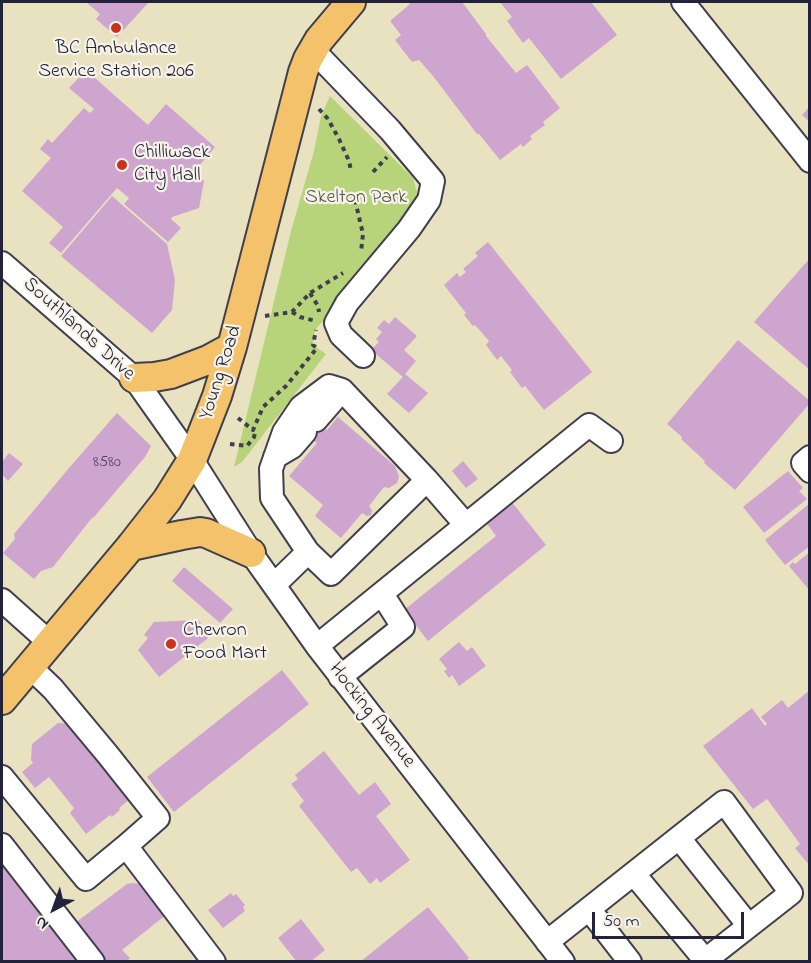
<!DOCTYPE html>
<html>
<head>
<meta charset="utf-8">
<style>
	body { margin:0 }
	#map { position:relative; width:811px; height:963px; overflow:hidden; background:#e9e2c0; font-family:"Indie Flower",sans-serif }
	canvas { display:block }
	.frame { position:absolute; inset:0; border:3px solid #22223b; pointer-events:none }
	.north { position:absolute; left:24px; top:879px; width:60px; height:60px; -webkit-text-stroke:4px #f7f3e8; paint-order:stroke; rotate:221deg; font-size:16px; font-weight:700; line-height:24px; text-align:center; color:#22223b }
	.north::after { content:''; display:block; margin:auto; width:21px; height:27px; background:#22223b; clip-path:polygon(50% 0,100% 100%,50% 72%,0 100%) }
	.scale { position:absolute; left:592px; top:912px; width:152px; height:27px; box-sizing:border-box; border:3px solid #22223b; border-top:0; padding-left:8px; font-size:18px; line-height:21px; white-space:nowrap; color:#22223b; -webkit-text-stroke:4px #f7f3e8; paint-order:stroke }
</style>
</head>
<body>
<div id="map">
<canvas width="811" height="963"></canvas>
<div class="frame"></div>
<div class="north">N</div>
<div class="scale">50 m</div>
</div>
<script>
const ctx = document.querySelector('canvas').getContext('2d');
ctx.lineJoin = 'round';
function fill(path, color) { ctx.fillStyle = color; ctx.fill(path, 'evenodd'); }
const toPath = rows => new Path2D(rows.map(r => 'M' + r).join(''));
function trace(path, color, width, dash) { ctx.strokeStyle = color; ctx.lineWidth = width; ctx.lineCap = dash ? 'butt' : 'round'; ctx.setLineDash(dash || []); ctx.stroke(path); }
function drawText(font, color, halo, rows, align = 'center') {
  ctx.font = font + ' "Indie Flower",sans-serif'; ctx.lineWidth = 4.5; ctx.setLineDash([]); ctx.textBaseline = 'middle'; ctx.strokeStyle = halo; ctx.fillStyle = color; for (const [text, x, y, turn = 0] of rows) {
    ctx.save(); ctx.translate(x, y); ctx.rotate((+turn || 0) * Math.PI / 180); ctx.textAlign = isNaN(turn) ? turn : align; if (halo) ctx.strokeText(text, 0, 0); ctx.fillText(text, 0, 0); ctx.restore();
  }
}
const green = toPath([
	[330,96,413,178,418,196,364,275,315,330,313,345,326,354,242,462,234,467,291,231,314,151,321,116]
]);
const building = toPath([
	[86,2,149,2,117,37,96,19,100,14],
	[408,2,462,2,486,34,486,36,516,73,527,65,560,108,543,122,545,125,530,136,532,139,523,147,521,144,500,160,479,134,477,134,433,76,419,60,412,62,395,40,401,35,390,21,410,4],
	[500,2,591,2,617,35,561,79,529,38,523,43,507,21,512,17],
	[86,70,148,125,166,104,215,147,194,172,204,181,199,208,172,217,171,219,181,228,168,242,124,204,129,198,117,188,61,253,49,243,63,227,22,191,51,158,40,149,48,139,52,143,84,108,90,113,94,109,69,88],
	[810,106,810,122,802,115],
	[112,196,167,244,175,280,172,310,152,333,61,256],
	[488,242,592,372,544,410,525,386,522,388,510,372,512,370,501,356,497,360,486,345,489,341,475,325,473,326,464,315,466,313,444,285,457,273,460,277,466,272,463,269,478,256,475,253],
	[810,258,810,370,754,322],
	[395,317,417,336,404,350,416,361,405,374,428,393,409,413,387,394,403,377,371,350,379,342,376,339,382,332,377,328,384,320,389,324],
	[738,340,810,401,810,403,735,490,704,463,705,461,681,439,682,437,667,424],
	[302,409,327,430,338,417,395,466,397,471,399,477,397,483,389,488,384,487,369,506,372,510,371,515,367,516,362,513,341,538,315,516,323,505,289,476,317,443,292,422],
	[117,413,151,446,145,457,94,517,91,519,53,567,41,571,34,579,3,553,15,539,14,534,69,468],
	[9,453,23,464,8,481,2,474,2,462],
	[463,461,478,479,466,488,452,471],
	[788,471,803,488,799,491,807,499,764,533,743,507],
	[507,496,546,545,428,641,404,610,496,536,482,517],
	[810,503,810,546,785,565,765,540],
	[810,552,810,591,789,566,793,562,795,564],
	[184,567,233,609,220,623,172,581],
	[198,620,207,631,204,633,208,638,159,677,138,650,148,638,144,635,154,622],
	[459,642,467,651,472,647,486,666,459,686,452,675,449,678,444,671,447,669,439,659],
	[282,670,309,704,174,812,147,777],
	[810,690,810,866,795,848,800,844,767,799,753,809,703,746,752,708,765,726,767,724,761,717,782,700,788,708],
	[58,723,74,724,130,799,119,808,120,810,112,817,110,815,86,834,70,813,74,808,49,777,35,788,22,772,33,763,31,760,32,744],
	[324,751,359,795,375,782,391,804,376,816,410,860,380,883,377,878,370,884,357,868,351,872,299,806,304,801,291,784,298,779,295,775],
	[2,865,78,962,2,962],
	[132,883,143,884,167,914,122,950,130,958,126,962,105,962,75,923,127,884],
	[231,893,233,896,236,894,245,905,243,907,245,911,223,928,208,910],
	[428,907,469,958,465,962,360,962],
	[301,919,325,950,310,962,297,962,278,938]
]);
const path = toPath([
	[319,109,328,119,339,139,349,161,351,171],
	[373,172,387,157],
	[355,200,363,234,361,252],
	[310,293,318,306,319,312],
	[292,312,300,317,316,321],
	[265,316,292,312,310,293,343,273],
	[238,418,253,430,263,407,286,386,317,348,313,345,316,330],
	[230,444,247,446,254,437,255,433,253,430]
]);
const minor = toPath([
	[683,2,810,161],
	[313,50,390,130,433,181,429,200,409,229,347,303,336,323,341,335,363,356],
	[2,263,134,378,192,460,251,553,317,646,563,962],
	[316,420,342,390],
	[275,457,292,447,305,432],
	[810,457,803,463,810,471],
	[427,480,331,574,308,552,272,498,271,469,284,432,301,407,329,386,342,390,427,480,466,525],
	[274,585,308,552],
	[2,600,49,642],
	[317,646,589,425,611,441],
	[29,666,53,689,108,755,158,818,126,846],
	[340,677,403,627,382,594],
	[2,777,86,879,126,846,214,962],
	[679,838,749,926],
	[2,845,93,962],
	[634,874,705,960],
	[589,909,630,962],
	[547,942,724,802,791,893,703,962]
]);
const major = toPath([
	[134,378,154,377,171,374,208,360,232,347],
	[131,546,182,535,200,532,206,533,251,553],
	[2,700,131,546,167,500,192,460,217,396,232,347,303,72,308,59,319,40,351,2]
]);
const markers = [
	[116,28,6,"#c8321e"],
	[122,165,6,"#c8321e"],
	[171,644,6,"#c8321e"]
];
const numberNames = [
	["8580",107,463]
];
const poiNames = [
	["BC Ambulance",116,50,"center"],
	["Service Station 206",116,73,"center"],
	["Chilliwack",134,154],
	["City Hall",134,177],
	["Chevron",183,632],
	["Food Mart",183,655]
];
const parkNames = [
	["Skelton Park",356,199]
];
const streetNames = [
	["Southlands Drive",78,330,42],
	["Young Road",222,373,-72],
	["Hocking Avenue",371,716,52]
];
fill(green, '#b8d47a');
fill(building, '#cea5ce');
trace(minor, '#403f4f', 26);
trace(major, '#403f4f', 32);
trace(path, '#403f4f', 4, [4.5, 4.5]);
trace(minor, '#fff', 22);
trace(major, '#f3c26a', 28);
for (const [x, y, r, color] of markers) { const dot = new Path2D(); dot.arc(x, y, r, 0, 2 * Math.PI); ctx.fillStyle = color; ctx.fill(dot); trace(dot, '#f7f3e8', 2); }
drawText('16px', '#4d4360', null, numberNames);
drawText('20px', '#22223b', '#f7f3e8', poiNames, 'left');
drawText('20px', '#4f574e', '#f7f3e8', parkNames);
drawText('20px', '#22223b', '#f7f3e8', streetNames);
</script>
</body>
</html>
